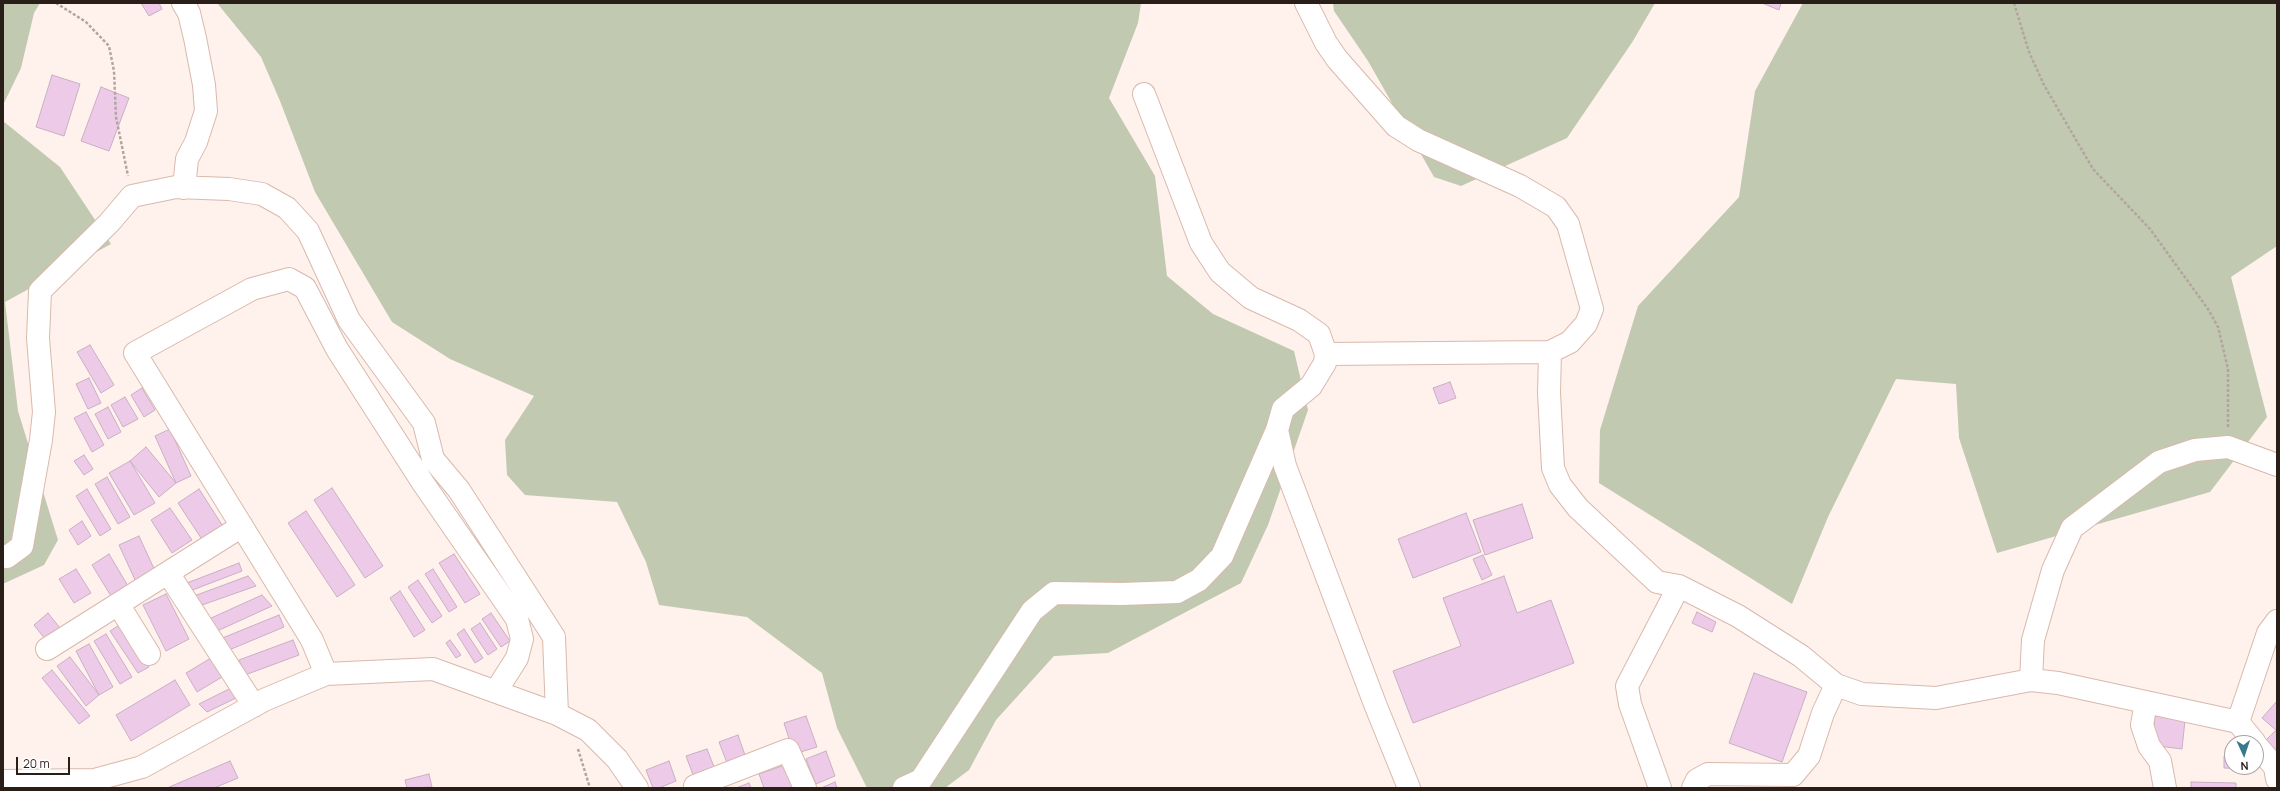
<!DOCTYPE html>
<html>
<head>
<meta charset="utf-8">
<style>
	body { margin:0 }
	#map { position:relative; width:2280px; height:791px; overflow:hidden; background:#fff1ec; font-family:Manrope,sans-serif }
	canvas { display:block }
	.frame { position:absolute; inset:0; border:4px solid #2a1e19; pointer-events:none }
	.north { position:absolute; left:2224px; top:735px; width:40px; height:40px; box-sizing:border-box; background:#fff; border:1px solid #aaa5a3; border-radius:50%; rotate:177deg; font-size:11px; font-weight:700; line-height:16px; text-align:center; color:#2a1e19 }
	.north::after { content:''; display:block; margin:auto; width:14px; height:18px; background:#39798c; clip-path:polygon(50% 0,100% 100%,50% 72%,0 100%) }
	.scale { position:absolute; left:16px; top:757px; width:54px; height:18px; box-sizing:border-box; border:2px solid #2a1e19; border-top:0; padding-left:5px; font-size:12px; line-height:14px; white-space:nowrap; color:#2a1e19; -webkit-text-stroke:3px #fff; paint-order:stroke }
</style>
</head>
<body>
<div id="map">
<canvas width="2280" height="791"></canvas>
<div class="frame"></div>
<div class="north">N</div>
<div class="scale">20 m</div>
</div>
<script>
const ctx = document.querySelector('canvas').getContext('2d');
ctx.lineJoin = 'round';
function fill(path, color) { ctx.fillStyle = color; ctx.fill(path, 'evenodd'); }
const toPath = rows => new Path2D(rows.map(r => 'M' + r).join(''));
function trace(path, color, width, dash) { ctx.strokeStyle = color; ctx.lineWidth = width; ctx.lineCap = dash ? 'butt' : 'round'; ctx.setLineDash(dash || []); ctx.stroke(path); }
const green = toPath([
	[3,3,40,3,34,13,21,68,3,105],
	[217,3,1141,3,1138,23,1109,98,1155,176,1167,276,1213,314,1294,351,1308,410,1268,525,1241,583,1108,653,1054,656,996,720,969,770,945,788,867,788,837,728,822,673,747,617,659,605,646,562,617,502,525,495,507,475,505,440,534,396,450,359,392,322,315,192,280,101,261,57],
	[1333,3,1655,3,1633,41,1567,138,1461,186,1434,177,1368,61,1334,11],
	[1803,3,2277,3,2277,246,2231,277,2267,417,2210,492,1997,553,1959,438,1956,384,1896,379,1828,517,1792,604,1599,483,1600,430,1638,306,1739,197,1755,91],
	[3,121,60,167,111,244,5,302,18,411,58,540,44,565,5,583,3,583]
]);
const building = toPath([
	[141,3,159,3,162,9,149,16,141,3],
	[1762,3,1781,3,1779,10,1762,3],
	[52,75,80,84,64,136,36,127,52,75],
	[101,87,129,98,109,151,81,141,101,87],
	[90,345,114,385,101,393,77,352,90,345],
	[89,378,101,403,88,409,76,384,89,378],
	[1450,382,1456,398,1439,404,1433,388,1450,382],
	[142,388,155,410,144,417,131,395,142,388],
	[125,397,138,419,123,427,111,405,125,397],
	[108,407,121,432,108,439,95,414,108,407],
	[86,412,104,445,92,452,74,418,86,412],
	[170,429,191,476,176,483,155,436,170,429],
	[146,447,176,483,159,497,130,461,146,447],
	[84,455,93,469,84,475,74,461,84,455],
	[130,461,155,503,134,515,109,473,130,461],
	[107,477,130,517,118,524,95,484,107,477],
	[332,488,383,566,365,578,314,500,332,488],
	[87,489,111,529,100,536,76,496,87,489],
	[199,489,224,528,203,541,178,503,199,489],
	[1522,504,1533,538,1485,555,1473,520,1522,504],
	[170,508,192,540,172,553,151,520,170,508],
	[306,511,355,585,337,597,288,523,306,511],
	[1466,513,1481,552,1413,578,1398,539,1466,513],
	[82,521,91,536,78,545,69,530,82,521],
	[139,536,156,573,136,582,119,545,139,536],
	[109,554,128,586,111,596,92,565,109,554],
	[454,554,480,594,465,603,439,563,454,554],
	[1483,555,1492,575,1482,580,1473,559,1483,555],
	[239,563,242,571,190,591,187,583,239,563],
	[76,569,91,593,74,603,59,579,76,569],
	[433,569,457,607,449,612,425,574,433,569],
	[248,576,256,586,202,605,194,596,248,576],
	[1504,576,1517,613,1551,600,1574,663,1413,723,1393,671,1461,646,1443,598,1504,576],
	[418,580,442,616,432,623,408,587,418,580],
	[400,591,425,630,414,637,390,598,400,591],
	[166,594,189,639,166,651,143,605,166,594],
	[262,595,272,606,215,632,209,619,262,595],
	[1697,612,1716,622,1712,632,1692,623,1697,612],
	[48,613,60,628,45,639,34,625,48,613],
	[491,613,510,641,501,647,482,619,491,613],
	[279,615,284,627,229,650,220,639,279,615],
	[480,623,497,649,488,655,471,629,480,623],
	[121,624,149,667,138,673,110,631,121,624],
	[464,629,483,658,475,663,457,634,464,629],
	[106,634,132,677,120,684,94,641,106,634],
	[293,640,299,655,245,675,239,660,293,640],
	[450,640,461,655,456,658,446,643,450,640],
	[89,644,113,687,99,695,76,651,89,644],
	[70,657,99,695,86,706,57,666,70,657],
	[211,658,222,677,197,692,186,673,211,658],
	[52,670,90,716,79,724,42,678,52,670],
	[1754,673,1807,692,1782,762,1729,743,1754,673],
	[175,680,190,705,131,741,116,715,175,680],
	[231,688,236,698,207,712,199,704,231,688],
	[2277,701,2277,731,2262,718,2277,701],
	[806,716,817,747,794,754,784,723,806,716],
	[2155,716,2185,720,2182,749,2151,745,2155,716],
	[2275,731,2277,733,2277,747,2270,754,2261,745,2275,731],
	[738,735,747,761,729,768,719,742,738,735],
	[707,749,716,772,695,780,686,756,707,749],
	[826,751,835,776,816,784,806,759,826,751],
	[2224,757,2232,757,2232,767,2245,767,2245,769,2224,768,2224,757],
	[230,761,238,778,214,788,167,788,230,761],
	[669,761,676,781,659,788,653,788,646,770,669,761],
	[785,765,793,788,764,788,759,774,785,765],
	[429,774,432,787,407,788,405,780,429,774],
	[835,782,837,788,821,788,835,782],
	[2191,782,2236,783,2236,788,2191,788,2191,782],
	[749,783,751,788,736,788,749,783]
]);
const path = toPath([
	[56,3,86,22,109,46,114,71,116,117,128,176],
	[2014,3,2029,52,2044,85,2093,169,2150,229,2208,309,2218,327,2228,369,2228,428],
	[578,749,590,788]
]);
const street = toPath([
	[183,3,189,13,195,38,204,85,206,111,196,142,187,159,184,188],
	[1306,3,1326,43,1337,59,1396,126,1418,140,1520,186,1556,207,1568,224,1592,309,1586,324,1570,342,1550,352,1326,354],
	[1550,352,1549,393,1553,468,1560,485,1578,508,1657,582,1679,586,1738,616,1801,656,1836,685,1862,694,1936,698,2031,680,2058,683,2238,722,2255,743],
	[1277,430,1285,466,1375,704,1409,788],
	[3,556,7,557,22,546,41,440,44,412,38,338,40,291,109,223,132,196,176,187,229,189,262,194,287,208,308,231,349,320,424,423,433,459,459,490,554,637,557,714],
	[168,573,254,706],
	[118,604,149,654],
	[47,649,242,526],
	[326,674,312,640,135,353,252,289,289,279,305,288,337,349,423,483,517,619,522,639,517,658,496,691],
	[2031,680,2033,640,2053,570,2072,528,2159,462,2195,450,2228,447,2277,465],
	[2146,702,2142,725,2149,746,2160,761,2165,788],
	[2238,722,2268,633,2277,621],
	[2256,745,2275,767,2277,779],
	[3,781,94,780,142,767,264,700,326,674,433,669,557,714,588,730,617,759,637,788],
	[696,788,695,786,788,750,805,788],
	[904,788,921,780,1032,611,1054,593,1122,594,1177,592,1199,580,1222,556,1277,430,1283,409,1311,386,1325,363,1326,354,1319,334,1299,320,1251,298,1220,272,1201,243,1144,94],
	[1660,788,1630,704,1627,686,1679,586],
	[1693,788,1697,780,1708,774,1793,775,1809,756,1823,713,1836,685]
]);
fill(green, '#c1c9b1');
fill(building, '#edcbe8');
trace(building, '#c8afc4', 1);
trace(street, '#d9b9ac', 24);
trace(path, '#b2a5a0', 2.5, [3, 2]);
trace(street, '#fff', 22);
</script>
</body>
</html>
